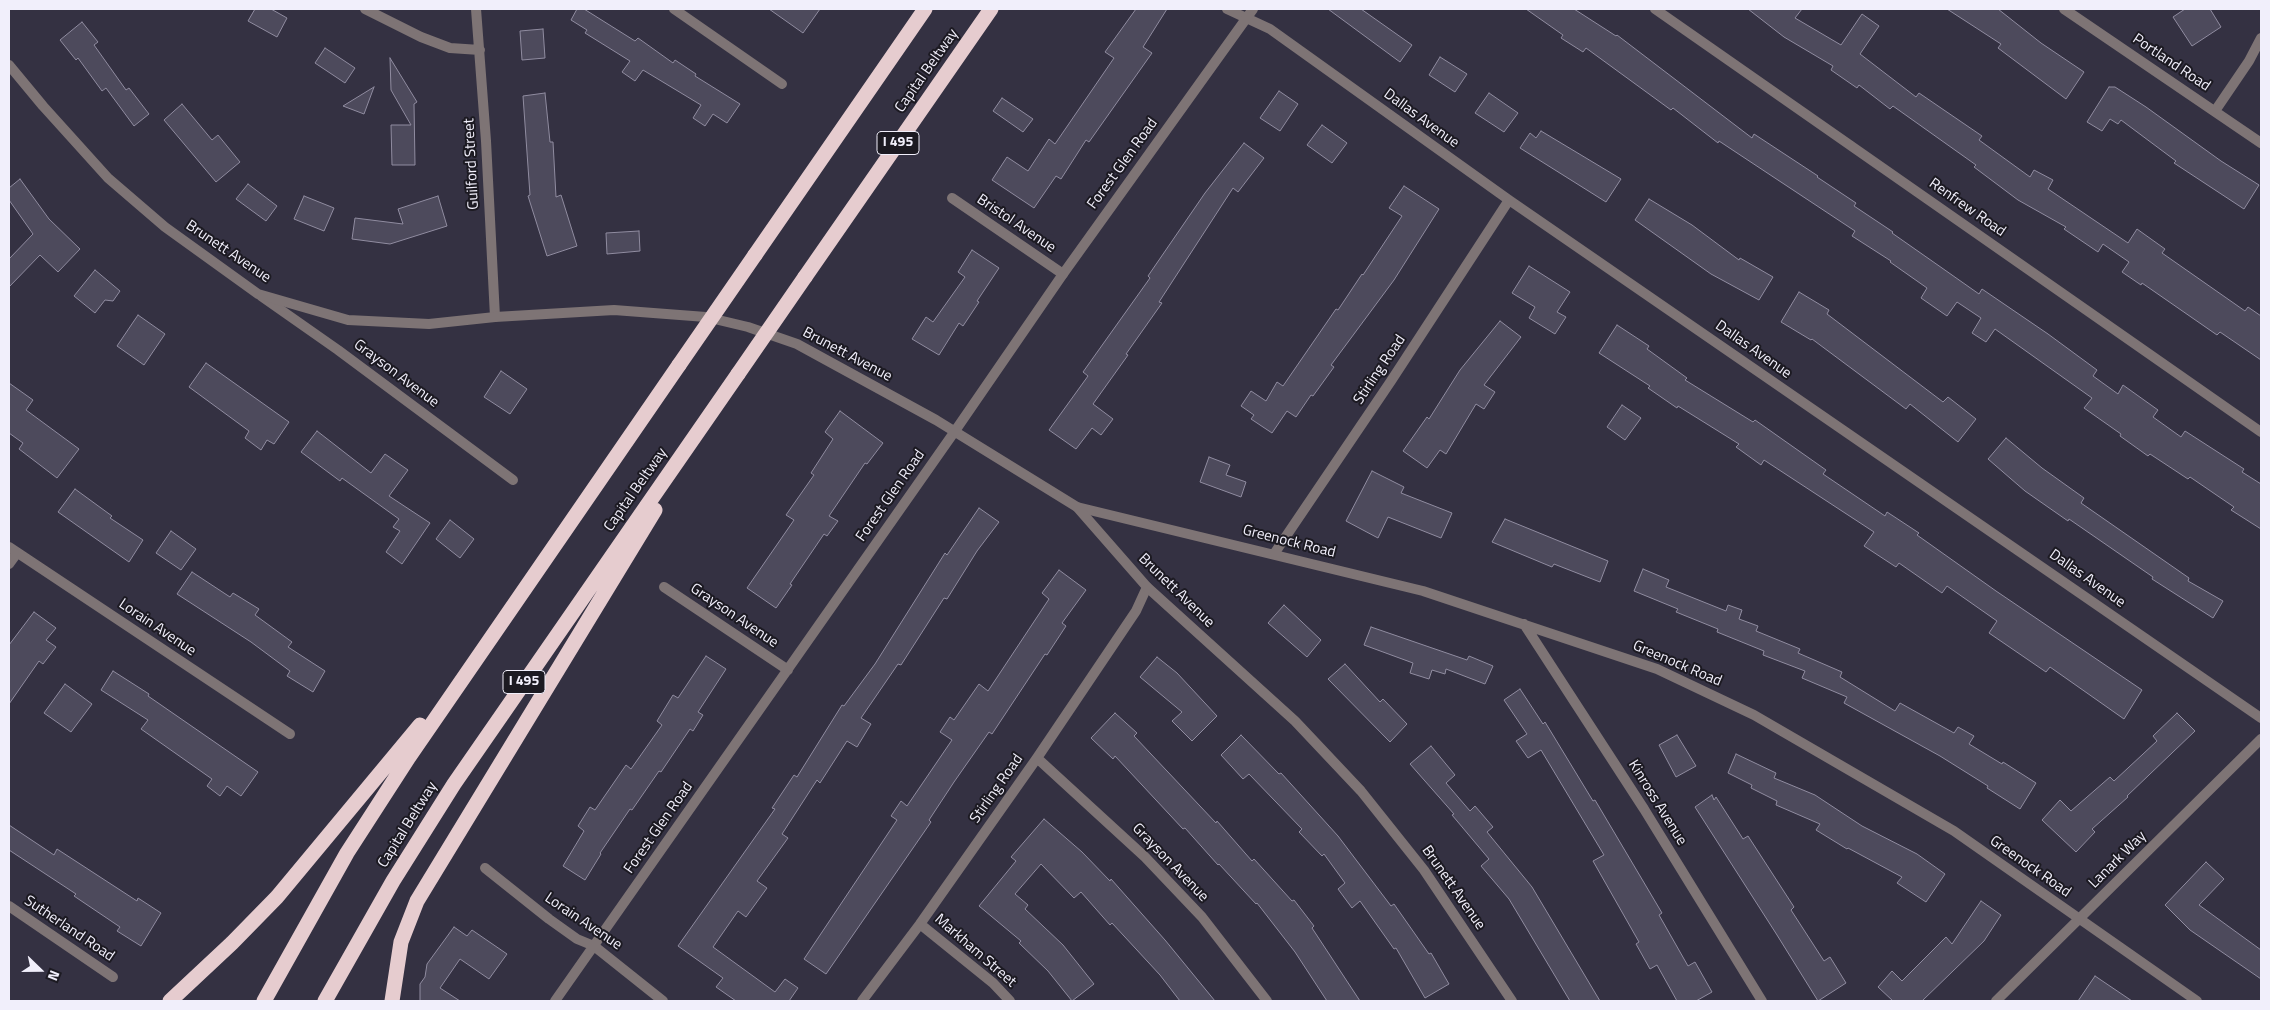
<!DOCTYPE html>
<html>
<head>
<meta charset="utf-8">
<style>
	body { margin:0 }
	#map { position:relative; width:2270px; height:1010px; overflow:hidden; background:#343142; font-family:"Titillium Web",sans-serif }
	canvas { display:block }
	.frame { position:absolute; inset:0; border:10px solid #f1effb; pointer-events:none }
	.north { position:absolute; left:15px; top:945px; width:50px; height:50px; -webkit-text-stroke:4px #1c1a22; paint-order:stroke; rotate:112deg; font-size:14px; font-weight:700; line-height:20px; text-align:center; color:#f1effb }
	.north::after { content:''; display:block; margin:auto; width:18px; height:22px; background:#f1effb; clip-path:polygon(50% 0,100% 100%,50% 72%,0 100%) }
</style>
</head>
<body>
<div id="map">
<canvas width="2270" height="1010"></canvas>
<div class="frame"></div>
<div class="north">N</div>
</div>
<script>
const ctx = document.querySelector('canvas').getContext('2d');
ctx.lineJoin = 'round';
function fill(path, color) { ctx.fillStyle = color; ctx.fill(path, 'evenodd'); }
const toPath = rows => new Path2D(rows.map(r => 'M' + r).join(''));
function trace(path, color, width, dash) { ctx.strokeStyle = color; ctx.lineWidth = width; ctx.lineCap = dash ? 'butt' : 'round'; ctx.setLineDash(dash || []); ctx.stroke(path); }
function drawText(font, color, halo, rows, align = 'center') {
  ctx.font = font + ' "Titillium Web",sans-serif'; ctx.lineWidth = 4; ctx.setLineDash([]); ctx.textBaseline = 'middle'; ctx.strokeStyle = halo; ctx.fillStyle = color; for (const [text, x, y, turn = 0] of rows) {
    ctx.save(); ctx.translate(x, y); ctx.rotate((+turn || 0) * Math.PI / 180); ctx.textAlign = isNaN(turn) ? turn : align; if (halo) ctx.strokeText(text, 0, 0); ctx.fillText(text, 0, 0); ctx.restore();
  }
}
const building = toPath([
	[255,9,271,9,287,18,277,37,248,21,255,9],
	[577,9,584,9,635,41,638,38,673,63,675,60,696,74,695,76,740,104,727,123,713,114,705,126,693,118,701,105,643,70,635,81,622,72,630,61,585,33,587,30,571,20,577,9],
	[769,9,820,9,803,33,769,9],
	[1136,9,1167,9,1143,47,1152,53,1089,142,1086,140,1061,179,1056,176,1034,208,992,180,1007,157,1028,171,1049,139,1055,144,1114,58,1105,52,1136,9],
	[1328,9,1361,9,1412,45,1400,62,1328,9],
	[1526,9,1574,9,1616,36,1617,35,1752,138,1754,134,1818,176,1817,177,1856,203,1854,206,1893,232,1892,233,1942,268,1979,294,1982,289,2048,334,2097,370,2093,376,2118,394,2123,385,2158,410,2153,417,2181,437,2185,431,2244,469,2242,472,2261,484,2261,529,2231,510,2234,507,2190,477,2188,479,2150,454,2148,456,2120,436,2121,434,2084,408,2092,398,1995,329,1986,342,1972,333,1981,318,1957,302,1947,316,1921,298,1927,288,1890,262,1891,261,1852,236,1855,231,1719,141,1718,143,1673,108,1671,110,1586,48,1583,52,1561,38,1563,35,1526,9],
	[1748,9,1802,9,1795,18,1841,45,1862,14,1879,26,1860,54,1916,97,1919,93,1982,136,1979,140,2030,177,2034,170,2053,180,2048,189,2128,243,2137,229,2165,249,2162,253,2245,311,2248,307,2261,316,2261,360,2220,332,2217,335,2142,283,2141,285,2122,272,2129,262,2103,244,2098,252,2064,229,2066,227,2018,200,1974,167,1976,165,1893,106,1890,109,1859,85,1857,88,1831,70,1833,66,1784,37,1748,9],
	[1947,9,1998,9,2041,43,2084,72,2066,99,1998,48,2001,44,1947,9],
	[2185,9,2210,9,2221,27,2192,46,2173,17,2185,9],
	[82,22,98,42,94,45,126,90,129,88,149,114,134,126,106,88,102,91,78,58,76,60,60,40,82,22],
	[543,29,545,58,522,60,520,31,543,29],
	[325,48,355,68,345,83,315,63,325,48],
	[1440,57,1467,74,1455,92,1429,75,1440,57],
	[390,58,417,102,414,104,415,165,392,165,391,125,411,125,391,90,390,58],
	[374,87,364,114,343,106,374,87],
	[2109,87,2115,87,2146,107,2221,161,2259,185,2244,209,2174,163,2176,161,2121,120,2118,124,2110,119,2102,131,2087,122,2109,87],
	[1279,91,1298,104,1280,131,1260,118,1279,91],
	[545,93,550,142,553,142,556,197,561,195,577,246,547,256,528,196,530,195,523,96,545,93],
	[1489,93,1518,113,1504,132,1475,113,1489,93],
	[1002,98,1033,119,1023,132,993,111,1002,98],
	[182,104,212,140,218,135,240,162,216,182,164,120,182,104],
	[1322,125,1347,143,1332,163,1307,145,1322,125],
	[1541,131,1621,179,1606,202,1520,148,1530,133,1536,138,1541,131],
	[1244,143,1264,158,1238,192,1233,188,1159,302,1162,303,1126,354,1128,355,1093,404,1113,419,1101,435,1092,428,1076,449,1049,430,1088,376,1083,372,1150,278,1148,276,1205,193,1244,143],
	[20,179,49,219,80,249,58,272,40,255,9,287,9,259,33,234,9,200,9,188,20,179],
	[248,184,277,206,266,221,236,199,248,184],
	[1404,186,1439,209,1394,280,1331,365,1334,367,1313,396,1311,395,1296,417,1287,411,1272,433,1251,419,1254,415,1241,406,1251,391,1266,401,1277,382,1283,386,1336,309,1338,310,1362,274,1363,275,1402,216,1389,208,1404,186],
	[304,196,334,208,324,231,294,219,304,196],
	[438,196,447,226,390,244,352,239,355,218,403,224,398,209,438,196],
	[1649,199,1692,225,1739,260,1740,258,1773,277,1759,300,1711,274,1635,220,1649,199],
	[639,231,640,251,607,254,606,233,639,231],
	[972,250,999,268,977,301,979,302,963,326,959,323,939,355,912,339,926,317,933,322,965,277,958,272,972,250],
	[1529,266,1570,292,1557,312,1566,317,1555,334,1529,318,1535,307,1512,293,1529,266],
	[95,270,120,291,113,301,105,300,95,313,74,296,95,270],
	[1799,292,1829,310,1827,314,1943,402,1948,397,1976,419,1958,442,1910,404,1906,409,1812,339,1811,340,1781,322,1799,292],
	[138,315,165,334,144,365,117,346,138,315],
	[1500,321,1521,337,1484,385,1495,392,1484,409,1476,404,1446,454,1440,450,1427,468,1403,451,1427,417,1429,419,1460,370,1500,321],
	[1617,325,1649,346,1647,349,1687,378,1685,380,1753,422,1755,420,1826,470,1823,474,1885,516,1887,512,1919,533,1917,535,1996,591,2142,690,2124,719,2050,667,2046,672,1989,633,1997,621,1947,586,1942,593,1899,563,1896,567,1864,546,1874,532,1764,460,1761,465,1736,447,1739,444,1678,406,1677,408,1648,388,1650,386,1599,353,1617,325],
	[206,363,289,422,274,444,267,440,261,450,245,438,249,431,189,387,206,363],
	[501,371,527,389,510,414,484,397,501,371],
	[9,383,33,400,26,410,79,449,57,478,19,449,23,443,9,433,9,383],
	[1622,405,1641,418,1625,440,1607,427,1622,405],
	[840,411,883,443,867,464,865,463,829,516,838,521,827,536,824,534,790,584,792,585,776,608,747,588,794,520,786,515,814,475,811,473,833,439,825,432,840,411],
	[317,431,371,473,385,454,408,470,389,496,430,523,402,564,386,552,400,531,393,527,399,519,342,478,340,481,301,452,317,431],
	[2006,438,2042,468,2084,498,2081,503,2189,578,2188,581,2223,601,2213,618,2152,579,2153,577,2069,519,2068,521,2025,491,1988,459,2006,438],
	[1209,457,1230,465,1226,475,1246,482,1241,497,1200,482,1209,457],
	[1372,471,1404,487,1401,493,1452,513,1441,538,1388,517,1378,538,1346,521,1372,471],
	[75,489,112,516,110,518,143,540,129,562,58,512,75,489],
	[979,508,999,522,977,551,947,599,944,598,901,665,898,664,861,718,871,724,857,747,847,741,820,783,817,780,782,834,788,838,757,881,767,888,746,917,738,911,713,947,775,992,785,979,798,988,789,1001,736,1001,716,987,723,978,678,946,775,809,772,808,794,775,797,777,842,705,844,706,875,664,945,553,947,555,979,508],
	[1505,519,1608,561,1600,582,1554,564,1552,567,1492,542,1505,519],
	[450,520,474,539,460,558,436,539,450,520],
	[171,531,196,549,181,570,156,553,171,531],
	[1643,569,1669,580,1666,587,1726,611,1728,605,1742,610,1739,619,1758,626,1756,631,1800,649,1798,653,1842,672,1840,677,1895,711,1900,703,1954,733,1958,727,1974,736,1969,744,2002,764,2003,762,2036,783,2020,809,1987,788,1988,786,1940,756,1844,703,1847,697,1802,678,1805,671,1763,655,1764,651,1717,632,1718,629,1676,612,1678,609,1634,591,1643,569],
	[1059,570,1086,590,1062,623,1066,626,1047,655,1045,654,992,734,989,732,954,782,929,820,931,822,826,974,804,959,897,820,891,816,901,801,907,806,952,740,940,732,950,717,954,720,979,684,988,691,1049,599,1042,593,1059,570],
	[192,572,230,597,233,593,259,609,255,615,292,642,288,647,325,671,313,692,287,676,290,671,251,642,177,594,192,572],
	[1284,605,1321,640,1307,657,1268,623,1284,605],
	[34,612,56,628,46,640,56,647,43,664,39,661,9,704,9,645,34,612],
	[1371,627,1467,660,1469,656,1493,666,1485,684,1446,669,1445,674,1432,670,1429,679,1410,673,1413,663,1364,645,1371,627],
	[706,656,726,669,698,712,703,715,693,731,690,729,661,772,659,771,632,810,630,809,600,853,601,854,585,880,563,866,584,831,578,826,590,807,595,810,626,765,631,769,662,725,657,721,673,695,678,698,706,656],
	[1157,657,1177,673,1217,716,1192,741,1172,721,1182,712,1140,677,1157,657],
	[1345,664,1380,702,1383,699,1407,724,1390,742,1328,679,1345,664],
	[113,671,149,694,148,696,258,772,241,796,227,786,220,796,207,786,212,779,141,729,148,720,101,690,113,671],
	[65,684,92,704,71,732,44,713,65,684],
	[1520,689,1543,724,1545,722,1593,801,1595,800,1662,913,1659,915,1688,966,1695,962,1712,992,1696,1001,1677,1001,1657,965,1650,969,1636,944,1639,942,1593,861,1604,855,1541,750,1528,758,1516,741,1527,734,1504,700,1520,689],
	[1115,713,1137,733,1134,736,1216,823,1217,821,1252,861,1254,859,1292,901,1294,900,1314,926,1312,928,1360,1001,1327,1001,1295,952,1257,903,1256,904,1219,864,1218,865,1185,828,1183,829,1115,756,1113,759,1091,738,1115,713],
	[2177,713,2195,731,2127,796,2128,797,2092,829,2095,832,2076,852,2042,820,2060,800,2071,811,2110,777,2114,781,2157,741,2153,736,2177,713],
	[1241,735,1279,774,1281,773,1338,836,1391,906,1394,904,1429,954,1431,953,1449,984,1425,998,1396,948,1394,949,1360,901,1352,908,1338,889,1345,883,1324,854,1322,856,1299,832,1302,829,1249,774,1243,779,1221,755,1241,735],
	[1677,735,1696,766,1676,777,1659,745,1677,735],
	[1431,746,1455,775,1446,783,1470,811,1475,806,1493,827,1487,832,1532,887,1600,1001,1570,1001,1509,899,1481,866,1489,859,1452,815,1454,814,1410,764,1431,746],
	[1736,754,1776,773,1774,778,1815,795,1862,826,1917,854,1945,874,1926,902,1897,883,1902,877,1848,848,1847,849,1816,830,1820,824,1776,805,1777,801,1751,788,1752,785,1728,773,1736,754],
	[1712,795,1714,800,1716,797,1743,839,1748,836,1794,907,1791,910,1824,961,1830,957,1846,983,1818,1001,1777,935,1695,807,1712,795],
	[1044,819,1082,852,1110,881,1111,879,1165,940,1215,1001,1180,1001,1160,975,1112,923,1110,925,1081,892,1074,898,1041,864,1015,894,1028,905,1025,909,1063,945,1094,984,1072,1001,1048,971,1019,943,1021,941,979,906,1016,861,1011,857,1044,819],
	[9,825,54,855,57,849,137,901,138,898,161,913,141,946,117,931,120,927,74,896,76,894,9,850,9,825],
	[2206,862,2224,879,2199,905,2261,950,2261,979,2190,930,2165,905,2206,862],
	[1981,901,2001,915,1984,941,1922,1001,1893,1001,1878,987,1892,971,1902,981,1946,937,1952,944,1981,901],
	[454,927,467,936,472,930,507,954,489,979,460,959,440,988,460,1001,420,1001,420,984,425,977,427,964,454,927],
	[2095,976,2132,1001,2078,1001,2095,976]
]);
const minor = toPath([
	[365,9,421,37,450,48,480,50],
	[476,9,486,141,495,317],
	[674,9,782,84],
	[1227,9,1270,29,1509,200,2261,718],
	[1655,9,2261,432],
	[2064,9,2261,143],
	[2215,111,2249,61,2261,38],
	[952,198,1063,274],
	[261,296,338,350,513,480],
	[1077,507,1423,591,1657,669,1754,715,1954,831,2197,1001],
	[9,547,290,734],
	[1274,554,1391,381,1509,200],
	[9,564,17,553],
	[664,587,788,670],
	[1524,624,1644,809,1762,1001],
	[1037,758,1145,857,1202,917,1267,1001],
	[485,868,549,919,577,939,594,946,663,1001],
	[9,906,113,977],
	[920,924,993,983,1010,1001],
	[555,1001,955,431],
	[862,1001,920,924,1037,758,1136,611,1147,587],
	[1996,1001,2261,739]
]);
const tertiary = toPath([
	[9,65,43,106,108,178,165,227,258,294,348,320,429,324,495,317,614,310,706,317,748,327,797,344,936,420,1077,507,1147,587,1295,721,1361,791,1424,870,1512,1001],
	[955,431,1063,274,1253,9]
]);
const motorway = toPath([
	[755,255,925,9],
	[805,277,991,9],
	[170,1001,232,943,277,897,420,725],
	[264,1001,347,853,409,757,679,365],
	[325,1001,393,881,454,784,738,374],
	[392,1001,401,942,417,901,655,510]
]);
const motorwayBridge = toPath([
	[679,365,755,255],
	[738,374,805,277]
]);
const shields = [
	[898,143,42],
	[524,682,42]
];
const shieldNames = [
	["I 495",898,143],
	["I 495",524,682]
];
const streetNames = [
	["Portland Road",2171,63,34],
	["Capital Beltway",927,71,-55],
	["Dallas Avenue",1421,119,36],
	["Guilford Street",472,164,-93],
	["Forest Glen Road",1123,164,-54],
	["Renfrew Road",1967,208,35],
	["Bristol Avenue",1016,224,34],
	["Brunett Avenue",228,252,34],
	["Dallas Avenue",1753,350,35],
	["Brunett Avenue",847,355,28],
	["Stirling Road",1380,370,-56],
	["Grayson Avenue",396,374,37],
	["Capital Beltway",636,490,-55],
	["Forest Glen Road",891,496,-55],
	["Greenock Road",1289,542,14],
	["Dallas Avenue",2087,579,35],
	["Brunett Avenue",1176,591,44],
	["Grayson Avenue",734,616,34],
	["Lorain Avenue",157,628,34],
	["Greenock Road",1677,664,23],
	["Stirling Road",997,789,-55],
	["Kinross Avenue",1657,803,58],
	["Capital Beltway",408,825,-58],
	["Forest Glen Road",659,828,-55],
	["Lanark Way",2118,860,-45],
	["Grayson Avenue",1170,863,46],
	["Greenock Road",2030,867,35],
	["Brunett Avenue",1453,888,55],
	["Lorain Avenue",583,922,34],
	["Sutherland Road",69,929,34],
	["Markham Street",975,951,41]
];
fill(building, '#4d4a5c');
trace(building, '#908ca0', 1);
trace(minor, '#7e7475', 10);
trace(tertiary, '#7e7475', 10);
trace(motorway, '#e6cccf', 15);
trace(motorwayBridge, '#e6cccf', 15);
for (const [x, y, w] of shields) { const box = new Path2D(); box.roundRect(x - w / 2, y - 11.5, w, 23, 4); ctx.fillStyle = '#1c1a22'; ctx.fill(box); trace(box, '#f1effb', 1); }
drawText('bold 14px', '#f1effb', null, shieldNames);
drawText('15px', '#f1effb', '#1c1a22', streetNames);
</script>
</body>
</html>
